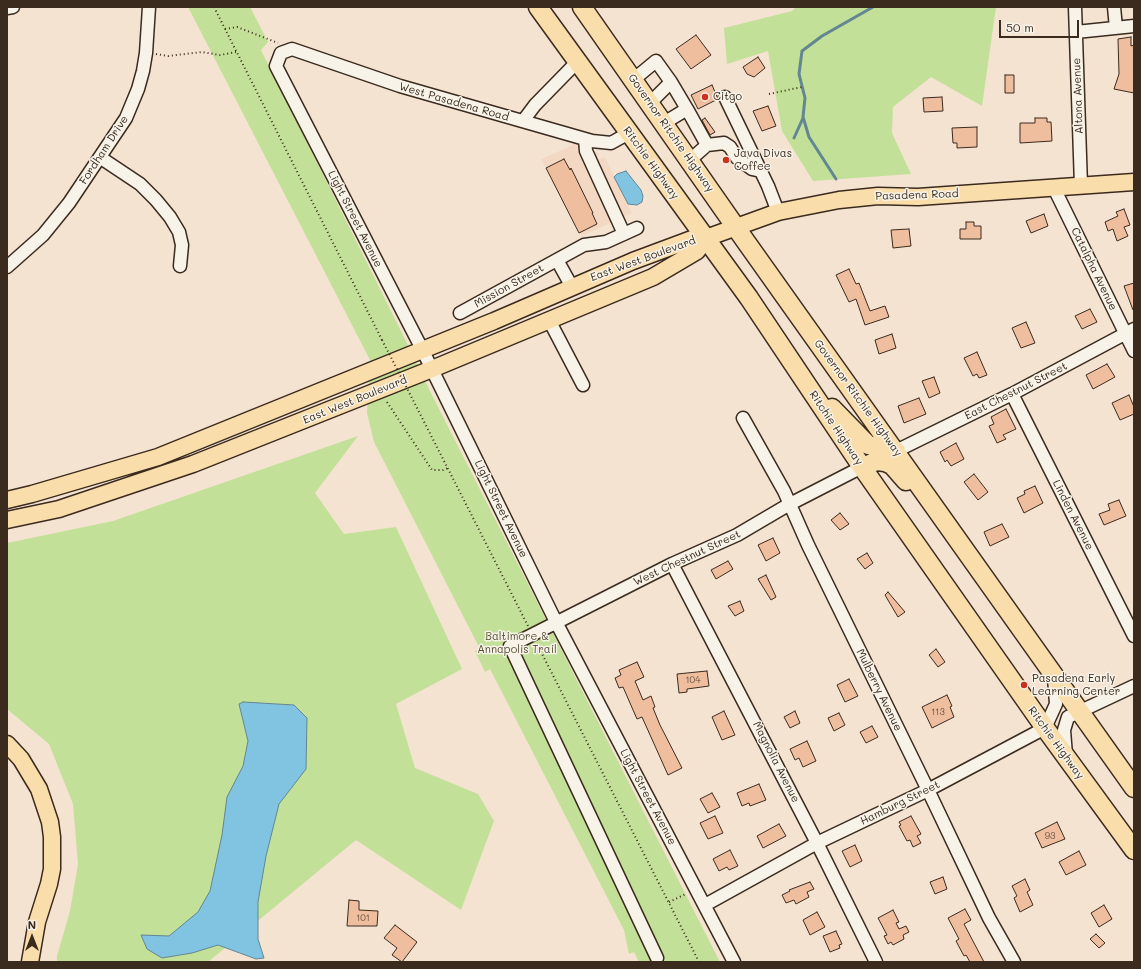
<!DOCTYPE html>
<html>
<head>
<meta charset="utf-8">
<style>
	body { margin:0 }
	#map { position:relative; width:1141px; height:969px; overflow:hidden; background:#f5e3d2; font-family:Mali,sans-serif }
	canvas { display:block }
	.frame { position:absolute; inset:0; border:8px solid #3b2a1e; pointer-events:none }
	.north { position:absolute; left:12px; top:917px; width:40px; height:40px; -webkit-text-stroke:3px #f7f3e8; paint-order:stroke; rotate:0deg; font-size:11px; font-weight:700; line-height:16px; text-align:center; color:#3b2a1e }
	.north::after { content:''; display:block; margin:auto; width:14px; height:18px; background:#3b2a1e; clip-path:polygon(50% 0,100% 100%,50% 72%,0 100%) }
	.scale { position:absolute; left:999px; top:20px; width:80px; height:18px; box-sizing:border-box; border:2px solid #3b2a1e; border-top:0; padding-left:5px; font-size:12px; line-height:14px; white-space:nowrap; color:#3b2a1e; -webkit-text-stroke:3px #f7f3e8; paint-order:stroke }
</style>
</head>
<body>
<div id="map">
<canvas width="1141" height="969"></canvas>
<div class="frame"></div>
<div class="north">N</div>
<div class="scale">50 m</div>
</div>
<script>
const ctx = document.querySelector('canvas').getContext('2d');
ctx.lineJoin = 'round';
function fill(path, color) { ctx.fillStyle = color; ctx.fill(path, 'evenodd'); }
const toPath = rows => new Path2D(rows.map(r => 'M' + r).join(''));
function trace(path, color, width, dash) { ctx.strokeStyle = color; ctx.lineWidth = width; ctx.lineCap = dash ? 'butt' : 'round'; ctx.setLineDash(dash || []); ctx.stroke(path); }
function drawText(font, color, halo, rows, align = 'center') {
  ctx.font = font + ' Mali,sans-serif'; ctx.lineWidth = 3; ctx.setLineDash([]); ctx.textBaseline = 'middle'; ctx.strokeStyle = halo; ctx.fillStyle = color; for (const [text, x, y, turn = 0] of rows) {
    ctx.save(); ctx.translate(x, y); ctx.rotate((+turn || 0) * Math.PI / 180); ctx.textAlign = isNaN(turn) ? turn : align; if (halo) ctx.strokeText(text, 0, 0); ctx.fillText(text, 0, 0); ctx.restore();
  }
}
const built = toPath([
	[574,141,599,153,597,160,605,157,632,213,582,236,541,159,571,146]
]);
const green = toPath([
	[188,7,250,7,268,42,261,50,402,333,431,393,720,962,639,962,634,952,629,954,624,930,490,669,485,672,475,651,480,649,374,442,367,413,370,360],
	[796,7,996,7,982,106,931,77,893,107,892,133,911,174,813,181,782,131,768,51,727,64,724,28,792,11],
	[358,436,315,493,344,534,396,527,462,669,396,704,415,768,478,794,494,821,461,910,356,840,208,962,57,962,57,956,70,911,78,864,73,804,49,744,7,709,7,543,113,521]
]);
const water = toPath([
	[626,171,641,190,643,196,642,202,637,205,628,204,614,177,617,174,626,171],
	[243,702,294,705,307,718,306,769,279,804,266,856,258,902,258,939,264,958,256,959,218,945,192,953,162,958,147,949,141,935,169,936,198,912,210,891,222,835,227,797,243,766,248,741,239,704,243,702]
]);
const stream = toPath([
	[794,138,803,118],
	[836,179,809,137,803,117,805,98,799,74,802,51,822,36,873,7]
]);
const building = toPath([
	[696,35,711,55,691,69,676,49,696,35],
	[1131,37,1131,46,1134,45,1134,93,1114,89,1119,74,1118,39,1131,37],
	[758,57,765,68,754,77,747,74,743,67,758,57],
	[1005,75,1014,75,1014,93,1005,93,1005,75],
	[712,85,718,99,698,109,691,95,712,85],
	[942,97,943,111,924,112,923,98,942,97],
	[768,106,776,126,762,131,753,111,768,106],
	[705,118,715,132,710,135,702,120,705,118],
	[1035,118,1047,118,1047,122,1051,122,1052,141,1020,143,1020,123,1035,123,1035,118],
	[977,127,977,147,957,148,957,143,953,143,952,128,977,127],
	[564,159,570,170,571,168,593,213,592,213,597,224,579,233,546,168,564,159],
	[1124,209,1130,225,1124,227,1128,236,1117,241,1113,229,1108,231,1105,222,1118,216,1116,212,1124,209],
	[1044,214,1048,226,1031,233,1026,221,1044,214],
	[966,222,974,222,974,226,981,226,981,239,960,239,960,229,966,229,966,222],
	[909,229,911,246,893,248,891,230,909,229],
	[849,269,856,284,859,283,870,311,885,306,889,317,865,325,856,299,849,302,836,275,849,269],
	[1134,283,1134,309,1133,310,1124,286,1134,283],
	[1090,309,1097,322,1082,329,1075,316,1090,309],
	[1026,322,1035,343,1021,348,1012,328,1026,322],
	[892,334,896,348,879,354,875,340,892,334],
	[977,352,987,375,979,378,977,374,973,376,964,358,977,352],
	[1107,364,1115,377,1093,389,1086,375,1107,364],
	[934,377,940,393,929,398,922,381,934,377],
	[1129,395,1134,407,1134,414,1120,420,1112,403,1129,395],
	[919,398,926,414,904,423,898,406,919,398],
	[1006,409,1016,429,1003,435,1006,439,997,443,989,426,994,424,991,417,1006,409],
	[956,443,964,459,951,466,947,460,945,462,940,452,956,443],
	[974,474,988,492,978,500,964,482,974,474],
	[1035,486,1043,503,1024,513,1017,498,1025,494,1024,491,1035,486],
	[1119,500,1126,516,1104,525,1099,514,1110,510,1108,504,1119,500],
	[840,513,849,524,840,530,831,520,840,513],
	[1002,524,1009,537,990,546,984,532,1002,524],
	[773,538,780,553,766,561,758,545,773,538],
	[867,553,873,563,865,569,857,559,867,553],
	[728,561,733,569,716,579,711,570,728,561],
	[766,575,776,597,771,600,758,579,766,575],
	[888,592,905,612,898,617,885,595,888,592],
	[740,601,744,611,735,616,728,606,740,601],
	[936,649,945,662,938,667,929,655,936,649],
	[637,662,644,677,635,681,643,700,651,696,655,707,653,708,660,725,682,768,668,775,642,717,637,719,623,687,619,688,615,678,621,675,619,670,637,662],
	[707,671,709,686,687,689,687,692,679,693,677,674,707,671],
	[849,679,858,696,845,702,837,685,849,679],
	[947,695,952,706,950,707,954,717,932,728,922,707,947,695],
	[724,711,735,735,722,740,712,717,724,711],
	[795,711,800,723,790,728,784,717,795,711],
	[839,713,845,725,834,731,828,718,839,713],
	[872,726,878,737,866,743,860,732,872,726],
	[807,741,816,761,803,767,799,758,795,760,790,749,807,741],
	[759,784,766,800,750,806,749,803,742,806,737,793,759,784],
	[712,793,720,807,708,813,700,799,712,793],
	[715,816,723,833,708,839,700,823,715,816],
	[911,816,921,834,917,836,921,843,913,847,910,840,907,841,899,826,901,825,899,822,911,816],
	[1057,822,1065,839,1042,848,1035,833,1057,822],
	[779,824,786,836,763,848,757,836,779,824],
	[855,845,862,861,850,867,842,851,855,845],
	[730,850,738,866,729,870,727,867,719,871,713,859,730,850],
	[1079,851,1086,865,1066,875,1059,862,1079,851],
	[943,877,947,889,935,894,930,882,943,877],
	[1025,879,1030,890,1027,892,1033,905,1020,912,1014,898,1017,896,1012,886,1025,879],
	[810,882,814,889,807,892,809,897,796,904,794,900,786,903,782,895,790,891,789,890,810,882],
	[349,900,359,901,359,910,378,911,377,926,347,926,349,900],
	[1104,905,1112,919,1099,927,1091,913,1104,905],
	[965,909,971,920,964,924,984,962,970,962,966,955,964,956,956,941,959,939,948,918,965,909],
	[893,910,899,922,896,923,899,929,906,926,909,932,903,935,904,939,893,945,891,942,888,944,884,936,887,935,878,918,893,910],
	[817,912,825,927,810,935,803,920,817,912],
	[395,925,417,942,402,962,392,955,397,948,384,938,395,925],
	[836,931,842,944,839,945,840,948,830,952,823,936,836,931],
	[1096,934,1105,943,1099,948,1090,939,1096,934]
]);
const path = toPath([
	[214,7,382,340],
	[225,29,237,27,278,43],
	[156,54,168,56,202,52,220,55,236,52],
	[769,94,802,87],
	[387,402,432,470,443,470,448,468],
	[415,404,528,626],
	[537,644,699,962],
	[669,902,686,894]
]);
const minor = toPath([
	[1075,7,1081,186],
	[1114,7,1116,28],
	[7,8,13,7],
	[1076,32,1134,26],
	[633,80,656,61,671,82,650,103],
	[725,97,768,186,778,212],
	[687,109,707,145,690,160],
	[523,121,535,105,577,62],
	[664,123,687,109,671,82],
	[629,133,611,143,592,141,400,86,292,49,281,53,276,66,422,349,556,622,734,962],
	[585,139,586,151,624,234],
	[707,145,724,143,730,147,737,158,752,169,761,171],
	[101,158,140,184,156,200,170,217,179,232,182,245,180,266],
	[1054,188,1134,351],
	[557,260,572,287],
	[7,267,43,235,69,203,126,118,138,89,143,71,146,53,149,7],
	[460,313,584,245,606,242,637,228],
	[549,320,583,385],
	[1012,394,1134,636],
	[743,418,784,491,808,545,928,790,989,918,1014,962],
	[896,451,1012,394,1134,329],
	[672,564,817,843,876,962],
	[1066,755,1064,730,1068,717,1134,686],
	[705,905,817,843,928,790,1045,728,1056,704,1054,677],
	[657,958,510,646,672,564,737,535,788,505,862,467]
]);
const major = toPath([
	[7,500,32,494,158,457,494,321,633,261,692,239,706,238,778,212,839,200,878,196,918,197,1134,182],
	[7,520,59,509,193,464,432,369,653,277,697,251,706,238],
	[7,744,21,759,39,789,50,822,52,837,52,869,49,884,37,922,30,962]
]);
const highway = toPath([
	[538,7,749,298,862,467,1045,728,1134,850],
	[582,7,744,239,1134,788],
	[832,408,868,445,896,451],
	[862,467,877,461,885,462,892,465,906,481]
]);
const pathBridge = toPath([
	[382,340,415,404]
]);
const markers = [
	[705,97,4,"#c8321e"],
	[726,160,4,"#c8321e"],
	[1024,685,4,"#c8321e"]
];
const numberNames = [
	["104",693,680],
	["113",938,712],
	["93",1050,836],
	["101",363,918]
];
const streetNames = [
	["Altona Avenue",1078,96,-92],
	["West Pasadena Road",454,102,16],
	["Governor Ritchie Highway",671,133,55],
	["Fordham Drive",104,150,-57],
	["Ritchie Highway",651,163,54],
	["Pasadena Road",917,195,-2],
	["Light Street Avenue",355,219,63],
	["East West Boulevard",643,259,-20],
	["Catalpha Avenue",1094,269,64],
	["Mission Street",509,286,-29],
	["East Chestnut Street",1016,391,-27],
	["Governor Ritchie Highway",858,398,54],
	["East West Boulevard",355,400,-22],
	["Ritchie Highway",836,428,56],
	["Light Street Avenue",501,509,64],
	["Linden Avenue",1073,515,63],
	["West Chestnut Street",687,558,-25],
	["Mulberry Avenue",879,690,64],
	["Ritchie Highway",1056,743,54],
	["Magnolia Avenue",776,762,63],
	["Light Street Avenue",648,797,62],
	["Hamburg Street",900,803,-26]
];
const poiNames = [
	["Citgo",713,97],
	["Java Divas",734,154],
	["Coffee",734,167],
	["Pasadena Early",1032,679],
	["Learning Center",1032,692]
];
const parkNames = [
	["Baltimore &",517,637],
	["Annapolis Trail",517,650]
];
fill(built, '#f3d8c3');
fill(green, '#c3e098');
fill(water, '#80c4e1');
trace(water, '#648693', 1);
trace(stream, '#648693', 3);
fill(building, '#efbe9f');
trace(building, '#3b2a1e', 1);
trace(minor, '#3b2a1e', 15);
trace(major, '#3b2a1e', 19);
trace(highway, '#3b2a1e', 21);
trace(path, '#3b2a1e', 2, [1, 3]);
trace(minor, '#f7f3e8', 12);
trace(major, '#f9deab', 16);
trace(highway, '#f9deab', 18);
trace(pathBridge, '#3b2a1e', 2, [1, 3]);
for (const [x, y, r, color] of markers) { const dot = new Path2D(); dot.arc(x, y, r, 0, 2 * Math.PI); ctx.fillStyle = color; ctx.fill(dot); trace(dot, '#f7f3e8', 1.5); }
drawText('9px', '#684f3e', null, numberNames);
drawText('11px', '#3b2a1e', '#f7f3e8', streetNames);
drawText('11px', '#3b2a1e', '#f7f3e8', poiNames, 'left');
drawText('11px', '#564e36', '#f7f3e8', parkNames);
</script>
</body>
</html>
